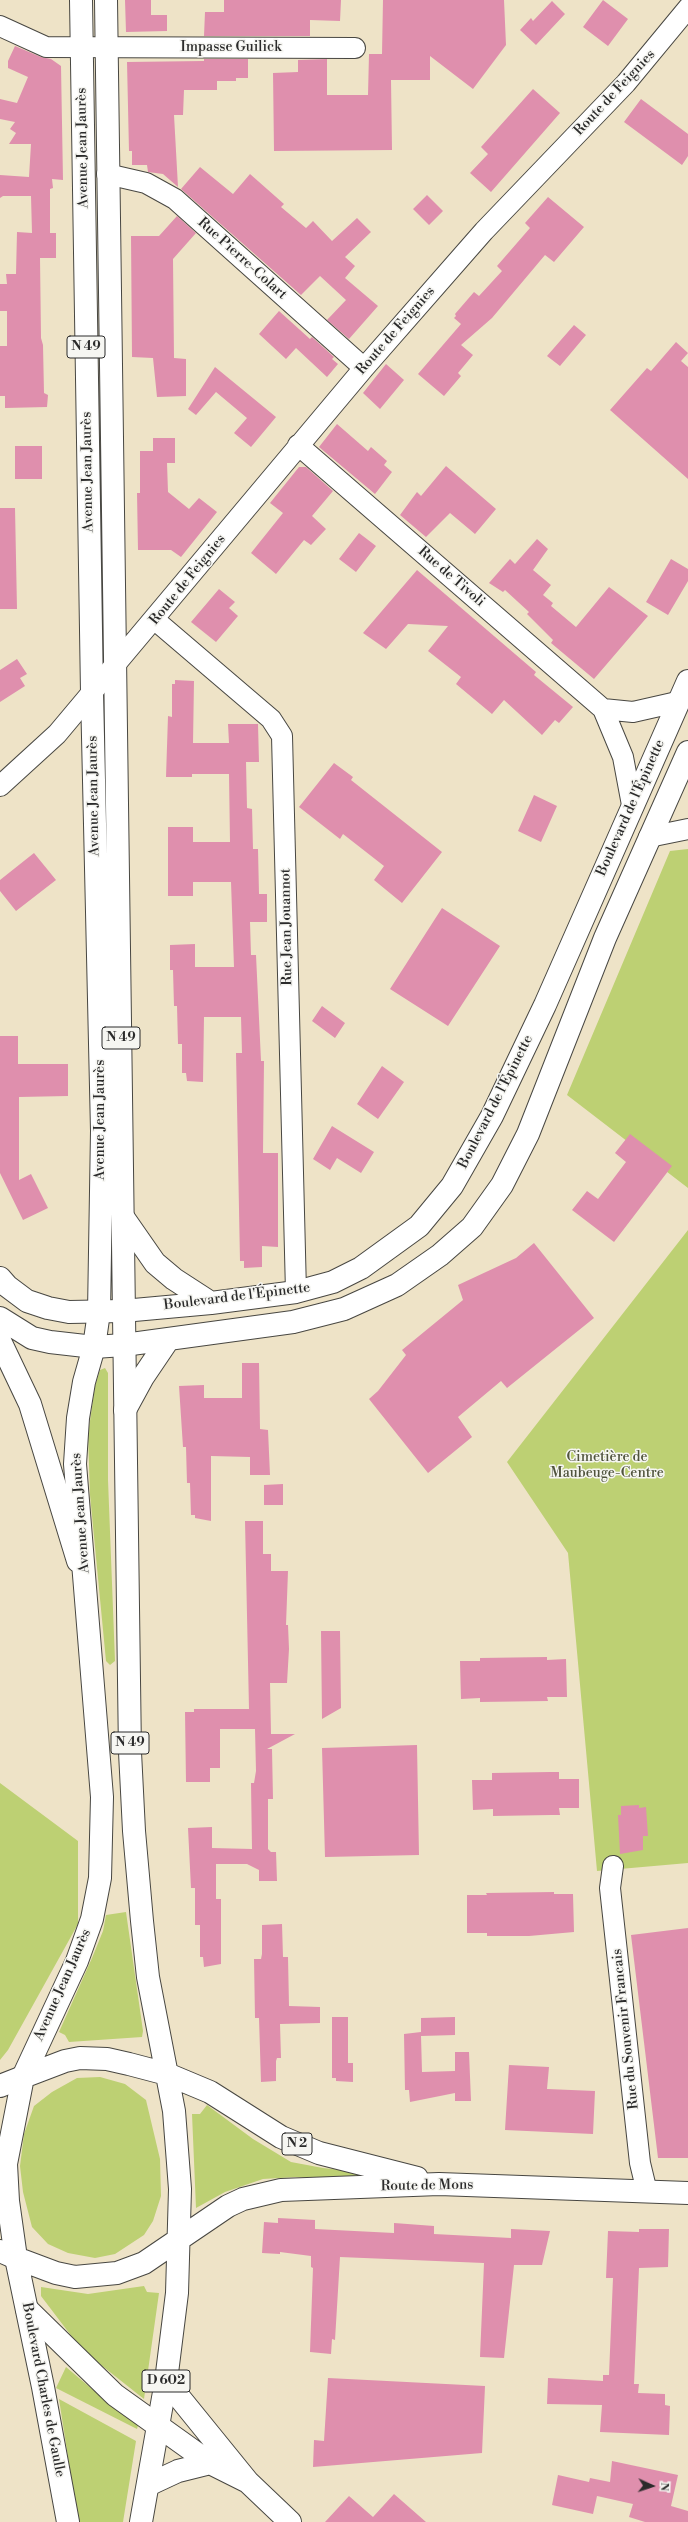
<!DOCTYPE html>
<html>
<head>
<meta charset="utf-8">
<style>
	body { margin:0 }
	#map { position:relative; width:688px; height:2522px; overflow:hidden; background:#eee3c7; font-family:"Libre Bodoni",serif }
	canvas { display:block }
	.north { position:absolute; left:632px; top:2466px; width:40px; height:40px; -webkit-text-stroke:3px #f6f6f2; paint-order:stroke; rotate:93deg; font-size:11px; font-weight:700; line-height:16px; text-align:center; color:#2b2b2b }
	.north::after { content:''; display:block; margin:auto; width:14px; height:18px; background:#2b2b2b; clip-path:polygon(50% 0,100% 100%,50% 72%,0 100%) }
</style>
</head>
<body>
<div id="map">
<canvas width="688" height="2522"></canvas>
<div class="north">N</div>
</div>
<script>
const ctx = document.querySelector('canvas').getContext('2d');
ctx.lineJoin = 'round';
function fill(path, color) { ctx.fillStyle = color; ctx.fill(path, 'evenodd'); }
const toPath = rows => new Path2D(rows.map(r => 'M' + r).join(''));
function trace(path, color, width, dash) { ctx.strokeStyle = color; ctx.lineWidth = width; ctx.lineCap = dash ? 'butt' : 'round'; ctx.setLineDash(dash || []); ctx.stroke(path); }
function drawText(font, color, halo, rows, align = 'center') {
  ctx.font = font + ' "Libre Bodoni",serif'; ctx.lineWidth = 3; ctx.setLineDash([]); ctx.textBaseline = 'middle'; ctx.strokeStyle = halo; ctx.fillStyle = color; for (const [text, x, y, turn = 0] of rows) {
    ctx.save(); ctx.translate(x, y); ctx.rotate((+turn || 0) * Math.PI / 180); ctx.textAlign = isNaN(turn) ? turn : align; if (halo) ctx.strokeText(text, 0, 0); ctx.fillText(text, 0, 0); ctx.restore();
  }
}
const green = toPath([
	[688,849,688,1188,567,1095,670,851],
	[688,1230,688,1863,597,1871,568,1553,507,1462],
	[105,1368,108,1373,108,1480,115,1661,110,1665,106,1661,90,1495,88,1435,95,1386,100,1370],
	[0,1783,78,1841,78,1924,8,2050,0,2060],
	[126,1912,143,2031,142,2037,69,2042,65,2035,59,2032,92,1958,103,1931,106,1915],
	[100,2077,125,2084,146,2100,160,2159,161,2196,153,2221,144,2235,115,2254,95,2258,68,2253,48,2244,32,2227,23,2192,20,2166,24,2134,34,2106,52,2092,77,2078],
	[207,2105,253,2139,291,2162,323,2168,378,2174,349,2182,296,2177,263,2179,225,2192,196,2208,192,2114,200,2114],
	[144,2286,147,2292,159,2293,144,2399,82,2350,41,2296,41,2287,88,2294],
	[66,2367,92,2389,139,2422,137,2429,56,2388],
	[59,2399,136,2441,123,2522,78,2522]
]);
const building = toPath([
	[125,0,151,0,151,15,167,15,167,31,126,32],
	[224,0,341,0,340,21,310,20,310,36,204,36,205,12,224,12],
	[383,0,504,0,506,45,473,89,430,56,430,80,391,80,392,150,274,151,273,73,298,72,298,60,327,59,327,95,368,95,369,54,382,54],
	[603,0,628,19,608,46,583,27],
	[552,1,565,14,536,45,520,30,531,18,533,21],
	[15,46,41,57,51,59,61,66,63,180,52,179,53,188,50,189,50,233,56,233,56,258,40,258,41,338,43,345,44,393,48,395,47,407,5,408,5,396,0,396,0,346,7,346,7,311,0,311,0,284,7,284,6,274,16,274,17,232,32,233,31,196,3,196,0,198,0,175,29,177,31,144,9,144,16,133,10,129,15,122,0,119,0,99,17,103,28,77,8,68,8,61],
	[204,59,248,59,248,78,236,78,236,81,217,81,217,90,184,90,183,115,174,115,178,187,163,174,148,172,147,165,132,165,132,151,129,151,127,62,204,61],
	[533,89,560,113,491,192,470,173,488,154,481,147],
	[641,99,688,134,688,156,682,165,624,122],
	[200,167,233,194,250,174,284,204,281,207,306,228,313,221,332,241,357,218,371,232,345,257,355,266,345,278,378,306,349,339,327,320,346,300,320,276,301,295,181,189],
	[427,195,443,211,429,225,413,209],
	[548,197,584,227,554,262,545,255,492,318,461,345,473,355,458,373,461,376,444,396,418,374,461,324,454,318,456,316,455,314,474,292,479,296,502,271,497,266,530,228,525,223],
	[177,216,196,233,173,259,174,358,186,359,186,396,157,397,153,358,132,357,131,236,159,236],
	[279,311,310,339,312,337,334,357,332,359,338,364,327,377,296,348,286,359,259,334],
	[574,325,586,335,560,366,547,356],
	[676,342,688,353,681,361,688,367,688,479,610,410,647,368,651,371],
	[386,364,404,380,380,409,363,393],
	[215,367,276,417,251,447,234,433,247,418,216,392,196,415,188,409],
	[337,424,368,451,371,447,387,461,384,465,392,472,375,494,319,447],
	[153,438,175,438,175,463,167,463,168,492,189,509,199,498,217,512,181,557,171,550,138,550,137,493,140,493,140,451,153,451],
	[15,446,42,446,42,479,15,479],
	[446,466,496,509,475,534,450,513,426,537,400,515,417,492,421,496],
	[299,467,306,467,333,491,312,516,326,529,311,545,304,540,276,574,251,553,283,513,270,503],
	[0,508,15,508,17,609,0,609],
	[359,533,376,546,356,572,339,559],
	[537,539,548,549,533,570,551,585,543,595,553,603,551,606,576,627,609,587,648,616,594,679,551,643,553,640,527,614,529,612,505,590,503,592,489,583,510,559,515,564],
	[671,559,688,569,688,581,668,615,646,602],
	[417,570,536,672,534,675,573,707,559,723,555,720,542,735,504,700,492,714,456,684,461,677,428,651,448,626,408,624,386,649,363,633],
	[219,589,235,602,229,608,238,616,216,642,191,622],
	[17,659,27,674,20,678,25,686,0,702,0,670],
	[175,680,194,681,193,743,229,743,228,724,258,724,259,762,246,762,247,808,252,809,253,849,258,849,259,894,267,894,267,922,250,922,251,955,256,955,261,1061,264,1061,263,1153,278,1153,278,1247,262,1246,262,1267,244,1268,244,1261,240,1261,236,1053,242,1053,241,1017,204,1017,203,1082,187,1081,186,1073,182,1073,182,1044,178,1044,177,1006,174,1006,173,970,170,970,170,945,195,944,195,967,234,967,231,882,193,882,193,896,168,896,168,827,193,827,193,842,230,842,229,774,192,774,192,777,166,777,168,716,172,717,172,684,175,684],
	[334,763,353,777,351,780,442,852,402,903,374,880,384,866,343,834,340,839,299,807],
	[534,795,557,806,541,842,518,831],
	[34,853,56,880,16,911,0,891,0,880],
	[442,908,500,946,448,1026,390,989],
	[322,1006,345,1023,335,1038,312,1021],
	[0,1036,18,1036,18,1064,68,1064,68,1096,19,1097,19,1180,31,1174,48,1208,23,1220,0,1173],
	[382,1066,404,1082,378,1119,357,1104],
	[332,1126,374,1152,361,1173,337,1158,330,1170,313,1159],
	[630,1134,672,1166,614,1242,572,1210,587,1191,598,1199,626,1162,615,1153],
	[534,1243,594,1318,507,1388,501,1381,458,1417,472,1437,428,1473,369,1399,378,1391,406,1355,402,1350,463,1300,458,1285,516,1258],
	[242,1363,259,1363,260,1429,268,1430,270,1475,250,1475,250,1457,211,1456,211,1521,195,1518,195,1515,191,1515,190,1483,187,1483,186,1447,183,1447,179,1386,204,1385,204,1398,242,1398],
	[283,1484,283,1505,264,1505,264,1485],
	[245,1521,263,1521,263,1554,271,1554,271,1571,288,1571,286,1625,288,1625,289,1649,287,1683,270,1683,271,1734,295,1734,267,1749,272,1749,273,1799,268,1799,268,1849,271,1852,276,1852,277,1881,259,1881,259,1870,247,1864,216,1864,216,1899,221,1899,221,1964,204,1967,203,1957,200,1957,200,1925,195,1925,195,1888,191,1888,188,1828,212,1827,212,1848,252,1849,251,1783,254,1783,256,1771,255,1729,220,1729,220,1768,210,1768,210,1782,186,1782,185,1712,194,1712,194,1709,249,1709],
	[321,1631,340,1631,341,1708,322,1719],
	[547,1657,547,1660,566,1659,567,1697,547,1697,548,1701,480,1702,480,1698,461,1699,460,1661,480,1661,480,1658],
	[417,1745,419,1855,325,1857,322,1748],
	[550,1772,559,1772,559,1779,579,1779,579,1808,559,1808,560,1815,551,1815,493,1816,493,1809,473,1810,472,1780,492,1780,492,1773],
	[639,1805,639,1808,646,1807,648,1836,643,1836,643,1850,620,1854,618,1815,621,1815,621,1806],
	[554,1892,554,1894,573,1894,574,1932,529,1936,487,1936,487,1933,467,1933,467,1895,487,1895,486,1893],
	[282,1924,283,1957,288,1957,289,2006,320,2007,320,2023,280,2024,281,2058,277,2058,276,2061,276,2081,261,2082,259,2018,255,2018,254,1959,261,1959,262,1954,262,1925],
	[688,1928,688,2158,658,2158,631,1935],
	[332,2017,348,2017,348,2063,353,2063,353,2082,336,2081,336,2078,332,2078],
	[455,2017,455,2035,421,2036,422,2072,455,2071,455,2052,469,2052,471,2101,455,2101,455,2093,410,2102,409,2090,405,2090,404,2034,421,2032,421,2018],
	[509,2065,549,2067,547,2089,595,2091,593,2134,505,2130],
	[278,2218,315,2220,315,2229,394,2233,394,2223,434,2226,434,2234,511,2238,511,2229,550,2231,542,2265,514,2265,504,2358,480,2357,484,2263,340,2257,335,2340,332,2339,331,2354,310,2352,313,2268,311,2267,311,2256,280,2252,280,2254,262,2253,264,2222,278,2223],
	[639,2229,669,2229,668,2267,639,2268,634,2384,639,2384,638,2393,665,2394,665,2405,670,2406,669,2435,600,2432,602,2405,547,2404,548,2378,603,2381,603,2375,609,2375,613,2278,606,2278,608,2231,639,2232],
	[328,2378,485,2386,482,2453,313,2467,314,2440,324,2441],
	[612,2461,678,2475,671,2506,688,2511,688,2522,645,2522,629,2517,633,2504,597,2496,593,2514,552,2505,558,2475,589,2482,590,2478,610,2482],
	[394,2494,426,2522,325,2522,349,2496,373,2517]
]);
const minor = toPath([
	[0,26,46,47,355,48],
	[107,174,146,183,175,199,364,368],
	[298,445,603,709,623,757,632,805],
	[155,620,271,719,282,736,296,1292],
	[603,709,633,712,677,702],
	[0,786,57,734,364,368,484,231,626,83,688,8],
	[649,837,688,829],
	[613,1866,610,1888,640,2163,647,2192]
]);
const tertiary = toPath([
	[123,1217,155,1263,174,1279,211,1303],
	[123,1311,211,1303,296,1292,333,1282,361,1268,419,1226,452,1186,492,1116,545,1005,688,681],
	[124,1345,293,1322,344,1309,397,1285,440,1255,472,1227,502,1185,528,1134,605,938,688,752],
	[125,1410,143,1377,168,1340],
	[27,2309,115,2395,210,2463,248,2482],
	[166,2381,248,2482,290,2522],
	[148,2485,178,2471,210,2463]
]);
const secondary = toPath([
	[0,1278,7,1286,27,1301,48,1308,69,1312,123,1311],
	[0,1318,32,1338,50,1342,94,1347,124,1345],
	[0,1341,30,1404,78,1561],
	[0,2086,23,2077],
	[0,2251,16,2258]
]);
const primary = toPath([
	[106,0,130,1752,134,1831,142,1921,148,1977,174,2111,180,2189,177,2293,166,2381,141,2522],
	[23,2077,65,2061,80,2058,107,2059,129,2064,167,2074,210,2092,281,2137,319,2153,417,2178],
	[16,2258,56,2273,75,2277,117,2273,144,2263,228,2206,243,2199,281,2190,439,2184,688,2193],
	[68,2522,43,2387,16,2258,8,2201,6,2164,23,2077,77,1961,92,1919,100,1878,102,1797,75,1464,78,1418,84,1382,94,1347,99,1312,102,1131,92,693,81,0]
]);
const shields = [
	[86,347,38],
	[121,1038,38],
	[130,1743,38],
	[297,2144,30],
	[166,2381,48]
];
const shieldNames = [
	["N 49",86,347],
	["N 49",121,1038],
	["N 49",130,1743],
	["N 2",297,2144],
	["D 602",166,2381]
];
const streetNames = [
	["Impasse Guilick",231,48],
	["Route de Feignies",615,93,-47],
	["Avenue Jean Jaurès",83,148,-91],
	["Rue Pierre-Colart",242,259,42],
	["Route de Feignies",396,331,-49],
	["Avenue Jean Jaurès",88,472,-91],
	["Rue de Tivoli",451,577,41],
	["Route de Feignies",188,580,-51],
	["Avenue Jean Jaurès",94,796,-91],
	["Boulevard de l'Épinette",631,808,-66],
	["Rue Jean Jouannot",287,927,-91],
	["Boulevard de l'Épinette",496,1102,-63],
	["Avenue Jean Jaurès",101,1120,-90],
	["Boulevard de l'Épinette",237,1297,-7],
	["Avenue Jean Jaurès",81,1513,-94],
	["Avenue Jean Jaurès",63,1985,-66],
	["Rue du Souvenir Francais",626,2029,-96],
	["Route de Mons",427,2186,-1],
	["Boulevard Charles de Gaulle",43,2390,79]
];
const parkNames = [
	["Cimetière de",607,1458],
	["Maubeuge-Centre",607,1474]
];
fill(green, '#bdd073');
fill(building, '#df8fad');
trace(minor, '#484742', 22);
trace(tertiary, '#484742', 24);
trace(secondary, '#484742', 24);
trace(primary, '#484742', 24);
trace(minor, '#fff', 20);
trace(tertiary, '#fff', 22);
trace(secondary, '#fff', 22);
trace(primary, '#fff', 22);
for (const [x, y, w] of shields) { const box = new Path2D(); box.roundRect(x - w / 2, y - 11, w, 22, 3); ctx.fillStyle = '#f6f6f2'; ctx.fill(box); trace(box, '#2b2b2b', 1); }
drawText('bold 13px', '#2b2b2b', null, shieldNames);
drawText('14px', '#2b2b2b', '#f6f6f2', streetNames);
drawText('14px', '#50543d', '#f6f6f2', parkNames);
</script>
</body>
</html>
